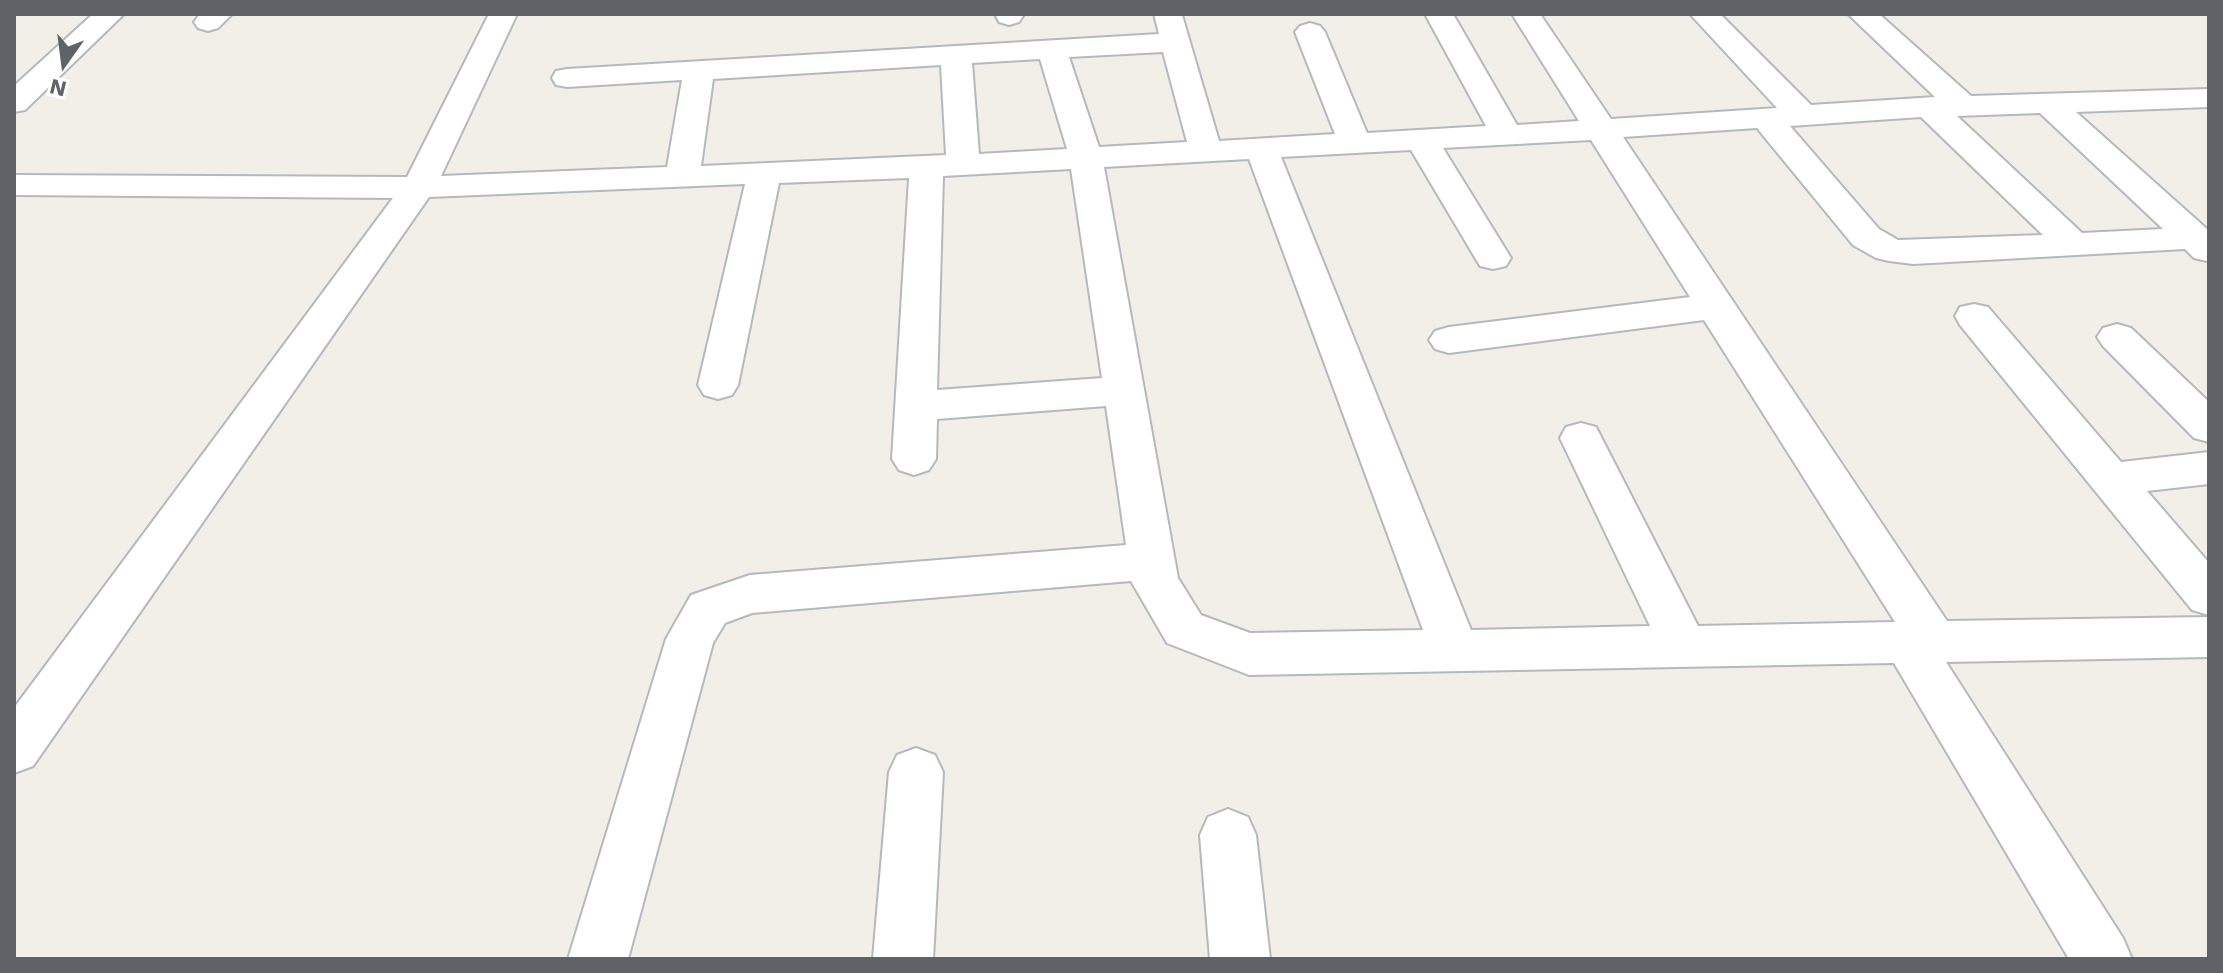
<!DOCTYPE html>
<html>
<head>
<meta charset="utf-8">
<style>
	body { margin:0 }
	#map { position:relative; width:2223px; height:973px; overflow:hidden; background:#f1efe8; font-family:"Work Sans",sans-serif }
	canvas { display:block }
	.frame { position:absolute; inset:0; border:16px solid #5f6368; pointer-events:none }
	.north { position:absolute; left:24px; top:24px; width:80px; height:80px; -webkit-text-stroke:6px #fff; paint-order:stroke; rotate:194deg; font-size:22px; font-weight:700; line-height:32px; text-align:center; color:#5f6368 }
	.north::after { content:''; display:block; margin:auto; width:28px; height:36px; background:#5f6368; clip-path:polygon(50% 0,100% 100%,50% 72%,0 100%) }
</style>
</head>
<body>
<div id="map">
<canvas width="2223" height="973"></canvas>
<div class="frame"></div>
<div class="north">N</div>
</div>
<script>
const ctx = document.querySelector('canvas').getContext('2d');
ctx.lineJoin = 'round';
const toPath = rows => new Path2D(rows.map(r => 'M' + r).join(''));
function trace(path, color, width, dash) { ctx.strokeStyle = color; ctx.lineWidth = width; ctx.lineCap = dash ? 'butt' : 'round'; ctx.setLineDash(dash || []); ctx.stroke(path); }
function fill(path, color) { ctx.fillStyle = color; ctx.fill(path, 'evenodd'); }
const minor = toPath([
	[93,14,124,14,25,110,14,112,14,86,93,14],
	[200,14,232,14,218,28,208,31,198,28,194,22,200,14],
	[489,14,517,14,441,176,667,167,682,80,567,87,556,85,552,78,556,71,567,69,1159,34,1154,14,1182,15,1219,141,1335,134,1295,32,1300,26,1310,23,1320,26,1325,32,1367,133,1486,126,1425,14,1453,14,1517,125,1579,121,1512,14,1540,14,1611,119,1777,108,1690,14,1720,14,1811,105,1935,97,1848,14,1879,14,1971,96,2209,89,2209,107,2076,112,2208,230,2207,261,2194,258,2185,249,1913,264,1889,261,1876,258,1853,245,1757,128,1623,137,1947,621,2209,617,2209,657,1946,662,2123,938,2132,959,2069,959,1894,663,1249,675,1167,643,1131,581,752,613,725,623,713,643,628,959,568,959,666,639,691,595,750,575,1126,545,1106,406,937,419,936,459,929,470,914,475,899,470,892,459,909,178,779,183,738,385,732,395,718,399,704,395,698,385,745,184,429,197,33,766,14,773,14,708,393,198,14,195,14,175,407,177,489,14],
	[1163,52,1187,142,1099,147,1069,57,1163,52],
	[1040,59,1067,149,979,154,972,63,1040,59],
	[941,65,946,155,701,166,713,79,941,65],
	[2040,113,2163,229,2082,233,1957,116,2040,113],
	[1921,117,2043,235,1898,240,1879,229,1790,126,1921,117],
	[1591,140,1690,297,1449,327,1435,331,1429,340,1435,349,1449,353,1704,320,1895,622,1698,626,1596,427,1581,423,1566,427,1560,438,1650,626,1471,630,1281,157,1411,150,1480,266,1493,269,1506,266,1511,258,1443,148,1591,140],
	[1249,159,1423,630,1250,633,1201,615,1178,578,1104,167,1249,159],
	[1071,169,1102,378,937,390,943,176,1071,169],
	[995,14,1023,14,1023,16,1019,22,1009,25,999,22,995,14],
	[1974,304,1988,307,2121,462,2209,452,2209,484,2147,491,2209,563,2209,615,2192,610,1960,325,1955,316,1960,307,1974,304],
	[2117,324,2131,328,2209,402,2209,442,2194,438,2103,346,2097,337,2103,328,2117,324],
	[916,748,935,755,943,772,933,959,873,959,889,772,897,755,916,748],
	[1228,809,1248,817,1256,835,1270,959,1210,959,1200,835,1208,817,1228,809]
]);
trace(minor, '#b5b8bc', 4);
fill(minor, '#fff');
</script>
</body>
</html>
